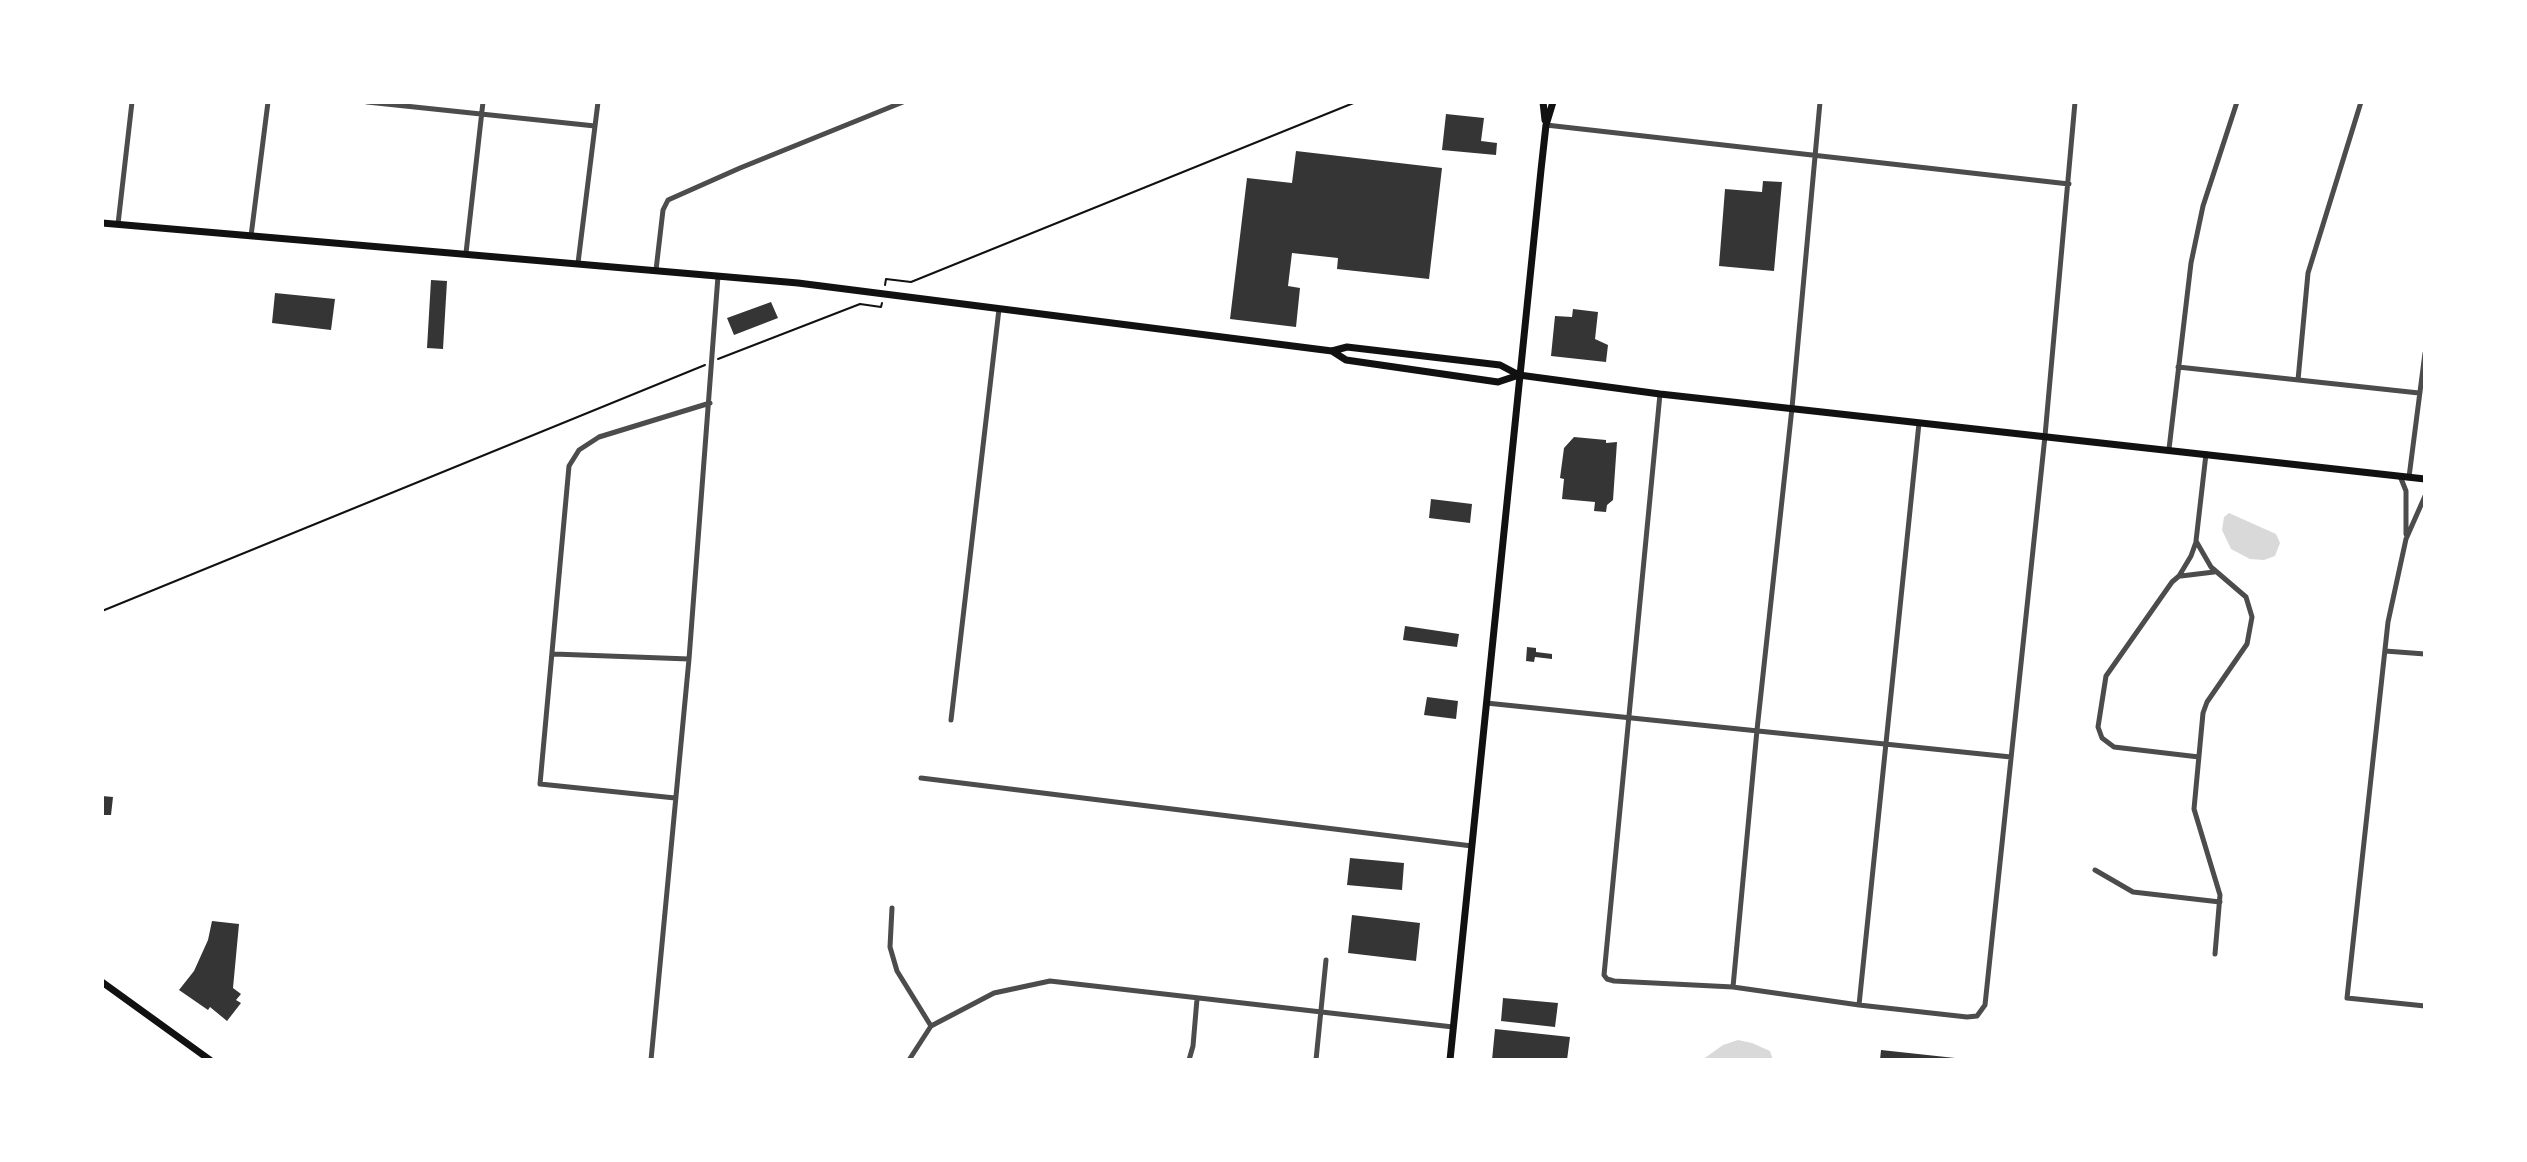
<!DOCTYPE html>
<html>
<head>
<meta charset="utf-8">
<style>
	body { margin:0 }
	#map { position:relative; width:2527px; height:1162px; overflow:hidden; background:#fff; font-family:"IBM Plex Serif",serif }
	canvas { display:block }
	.frame { position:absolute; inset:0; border:104px solid #fff; pointer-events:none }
</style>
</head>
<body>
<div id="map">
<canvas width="2527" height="1162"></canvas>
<div class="frame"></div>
</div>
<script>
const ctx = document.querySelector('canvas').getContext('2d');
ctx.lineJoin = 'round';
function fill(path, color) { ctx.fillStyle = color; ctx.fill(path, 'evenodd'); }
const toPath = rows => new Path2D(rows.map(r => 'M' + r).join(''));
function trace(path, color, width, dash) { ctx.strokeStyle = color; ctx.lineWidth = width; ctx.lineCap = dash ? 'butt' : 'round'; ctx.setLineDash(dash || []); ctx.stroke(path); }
const water = toPath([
	[2229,513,2276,534,2280,543,2275,556,2264,560,2250,559,2231,549,2222,530,2224,517],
	[1738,1040,1752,1043,1770,1051,1773,1060,1702,1060,1723,1045]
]);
const building = toPath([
	[1446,114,1484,118,1481,141,1497,143,1496,155,1442,150],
	[1296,151,1442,168,1429,279,1337,269,1338,258,1292,253,1288,286,1300,288,1296,327,1230,319,1247,178,1292,183],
	[1763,181,1782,182,1774,271,1719,266,1725,189,1762,192],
	[431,280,447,281,443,349,427,348],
	[275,293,335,299,331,330,272,323],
	[771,302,778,318,734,335,727,318],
	[1573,309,1598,312,1595,339,1608,345,1606,362,1551,356,1555,316,1572,317],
	[1574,437,1606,440,1606,443,1617,442,1613,500,1607,505,1606,512,1594,511,1595,502,1562,499,1564,479,1560,478,1564,448],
	[1431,499,1472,504,1470,523,1429,518],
	[1405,626,1459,634,1457,647,1403,640],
	[1527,647,1536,648,1536,652,1552,654,1552,659,1535,657,1534,662,1526,661],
	[1427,697,1458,701,1456,719,1424,715],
	[102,796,113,797,111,815,102,815],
	[1350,858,1404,863,1402,890,1347,885],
	[1352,915,1420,923,1416,961,1348,953],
	[212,921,239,924,233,988,241,994,236,1000,241,1003,227,1021,210,1007,208,1010,179,990,194,971,208,940],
	[1503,998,1558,1003,1555,1027,1501,1021],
	[1495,1029,1570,1037,1567,1060,1492,1060],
	[1881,1050,1955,1058,1955,1060,1880,1060]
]);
const path = toPath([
	[885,285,886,279,911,282,1356,102],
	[718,359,860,304,881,307,882,303],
	[102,611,705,365]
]);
const minor = toPath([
	[367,102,595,126],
	[1546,125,2069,184],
	[118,224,132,102],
	[251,236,268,102],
	[466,253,483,102],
	[578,263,598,102],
	[656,270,663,210,668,200,740,168,903,102],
	[2178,367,2419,393],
	[2298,380,2308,273,2361,102],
	[1660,394,1604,975,1607,979,1614,981,1733,987,1859,1005,1967,1017,1977,1016,1985,1005,2045,436,2075,102],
	[2169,449,2191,263,2203,206,2237,102],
	[2206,454,2196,541,2211,567,2246,597,2252,617,2247,644,2207,702,2203,713,2194,809,2220,895,2215,954],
	[2400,476,2406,491,2406,534],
	[2409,477,2425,353],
	[2425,496,2406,539,2388,622,2347,998,2425,1006],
	[2196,542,2191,556,2179,576,2172,582,2106,676,2098,727,2102,738,2114,747,2199,757],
	[2181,576,2214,572],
	[2385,651,2425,654],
	[554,654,689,659],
	[1486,703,2011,757],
	[951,720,999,309],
	[921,778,1472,846],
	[675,798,540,784,569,466,579,450,599,437,710,403],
	[2095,870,2133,892,2220,902],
	[892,908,890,947,897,971,931,1026],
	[1733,987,1757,730,1792,408,1820,102],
	[1859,1005,1919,423],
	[651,1060,689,659,718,276],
	[909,1060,931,1026,994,993,1050,981,1453,1027],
	[1189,1060,1193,1046,1197,999],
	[1316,1060,1326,960]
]);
const secondary = toPath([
	[102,223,798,283,1332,351,1347,347,1500,365,1519,375,1660,394,2425,479],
	[1332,351,1346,360,1498,382,1519,375],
	[102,982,210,1060]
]);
const primary = toPath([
	[1543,102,1545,120],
	[1450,1060,1541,170,1546,125,1553,102]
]);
fill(water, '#d9d9d9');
fill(building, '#353535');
trace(path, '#111', 2);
trace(minor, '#4c4c4c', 5);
trace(secondary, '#111', 7);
trace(primary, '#111', 7);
</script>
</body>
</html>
